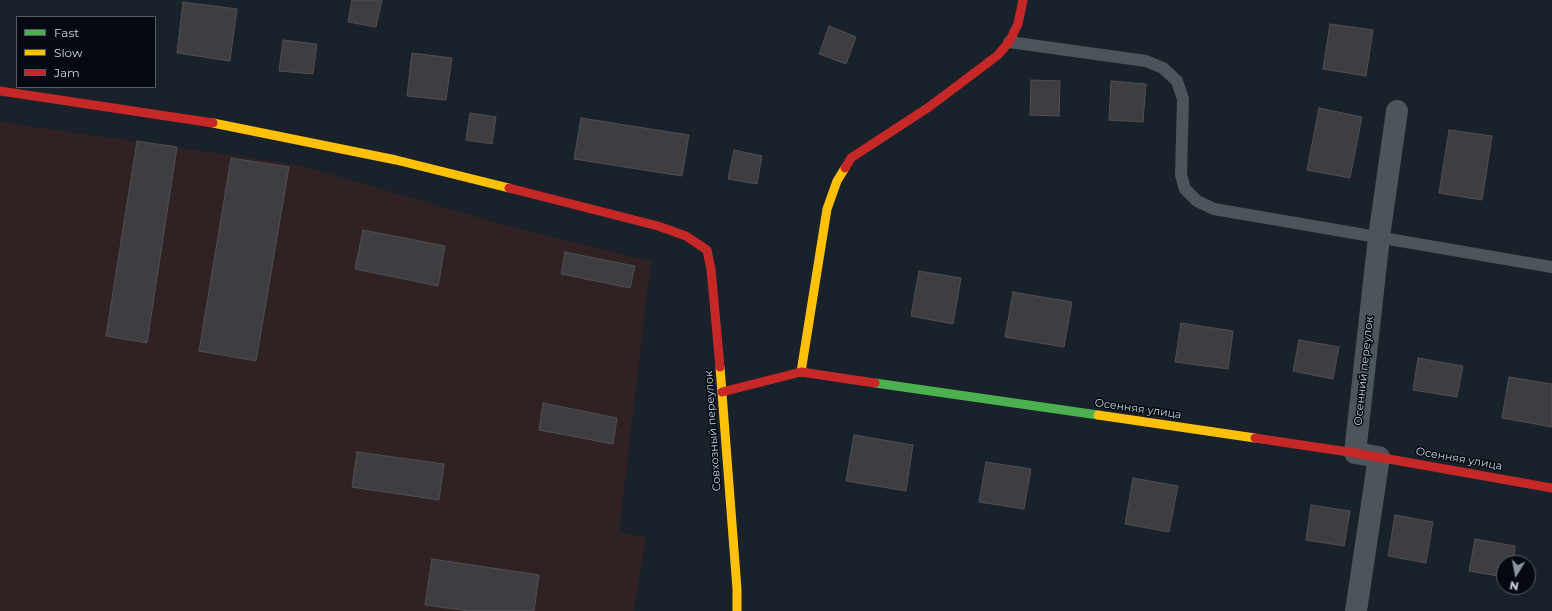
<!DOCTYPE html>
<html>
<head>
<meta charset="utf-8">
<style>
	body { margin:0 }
	#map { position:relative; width:1552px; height:611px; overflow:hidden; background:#19212b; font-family:Montserrat,sans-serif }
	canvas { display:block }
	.legend { position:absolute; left:16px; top:16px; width:140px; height:72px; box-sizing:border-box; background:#050a12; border:1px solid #545b65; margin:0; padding:5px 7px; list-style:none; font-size:12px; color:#cad4e1 }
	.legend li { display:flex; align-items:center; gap:8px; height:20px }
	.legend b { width:20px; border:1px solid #545b65 }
	.north { position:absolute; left:1496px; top:555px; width:40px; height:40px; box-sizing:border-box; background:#050a12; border:1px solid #545b65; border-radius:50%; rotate:190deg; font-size:11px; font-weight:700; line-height:16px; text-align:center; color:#cad4e1 }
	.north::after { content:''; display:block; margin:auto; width:14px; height:18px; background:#8c95a1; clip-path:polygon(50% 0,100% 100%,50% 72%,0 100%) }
</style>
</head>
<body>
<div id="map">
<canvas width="1552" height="611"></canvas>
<ul class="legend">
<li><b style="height:5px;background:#4caf50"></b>Fast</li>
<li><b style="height:5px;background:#ffc107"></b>Slow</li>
<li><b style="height:5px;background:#c62828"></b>Jam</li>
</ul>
<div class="north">N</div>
</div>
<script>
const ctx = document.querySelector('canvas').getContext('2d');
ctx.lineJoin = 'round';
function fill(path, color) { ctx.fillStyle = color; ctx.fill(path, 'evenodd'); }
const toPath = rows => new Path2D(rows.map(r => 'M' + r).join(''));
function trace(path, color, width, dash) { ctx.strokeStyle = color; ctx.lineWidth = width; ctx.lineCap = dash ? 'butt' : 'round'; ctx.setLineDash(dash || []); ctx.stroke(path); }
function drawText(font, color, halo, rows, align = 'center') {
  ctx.font = font + ' Montserrat,sans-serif'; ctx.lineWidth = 3; ctx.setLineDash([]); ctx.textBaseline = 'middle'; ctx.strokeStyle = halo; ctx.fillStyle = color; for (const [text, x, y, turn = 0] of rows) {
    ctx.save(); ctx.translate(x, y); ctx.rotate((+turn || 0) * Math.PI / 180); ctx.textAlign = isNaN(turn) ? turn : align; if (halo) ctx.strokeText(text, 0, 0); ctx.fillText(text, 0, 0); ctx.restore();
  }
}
const industrial = toPath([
	[0,122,299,165,501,224,651,261,619,533,646,537,634,611,0,611]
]);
const building = toPath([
	[352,0,382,0,376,27,348,22,352,0],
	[183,2,237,9,230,61,177,53,183,2],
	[1330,24,1373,30,1366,76,1323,69,1330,24],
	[829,26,856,37,846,64,819,54,829,26],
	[283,40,317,44,313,74,279,71,283,40],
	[412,53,452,58,446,100,407,96,412,53],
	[1031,80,1060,81,1059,116,1030,115,1031,80],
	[1111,81,1146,84,1143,122,1109,120,1111,81],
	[1319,108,1362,117,1350,178,1307,170,1319,108],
	[470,113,496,117,492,144,466,140,470,113],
	[581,118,689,135,682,176,574,159,581,118],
	[1449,130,1492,136,1482,200,1439,193,1449,130],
	[137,141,177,147,147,343,106,336,137,141],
	[734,150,762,156,757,184,728,179,734,150],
	[231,158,289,167,256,361,199,351,231,158],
	[363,230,445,246,438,286,355,269,363,230],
	[565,252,635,266,630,288,561,274,565,252],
	[919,271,961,278,953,324,911,316,919,271],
	[1013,292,1072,302,1064,347,1005,337,1013,292],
	[1181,323,1233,331,1228,369,1175,362,1181,323],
	[1299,340,1339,347,1333,379,1293,371,1299,340],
	[1418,358,1463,366,1457,397,1413,390,1418,358],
	[1509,377,1552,384,1552,427,1502,418,1509,377],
	[543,403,617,418,613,444,539,430,543,403],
	[854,435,913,445,906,491,846,481,854,435],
	[357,452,444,464,439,500,352,487,357,452],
	[986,462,1031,469,1024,509,979,502,986,462],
	[1133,478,1178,486,1169,532,1125,524,1133,478],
	[1311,505,1350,511,1344,546,1306,540,1311,505],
	[1395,515,1433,522,1426,563,1388,556,1395,515],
	[1475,539,1515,546,1513,563,1504,563,1504,577,1469,571,1475,539],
	[432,559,539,575,534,611,469,611,425,605,432,559]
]);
const lane = toPath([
	[1009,42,1146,61,1163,68,1177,81,1183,99,1181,175,1185,189,1197,201,1214,209,1552,267]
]);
const street = toPath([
	[1356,611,1379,457,1355,453,1379,237,1397,111]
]);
const fast = toPath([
	[875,383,1098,415]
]);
const slow = toPath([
	[213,123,396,160,509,188],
	[720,367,737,589,737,611],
	[801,372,827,209,837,181,845,168],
	[1098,415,1255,438]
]);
const jam = toPath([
	[0,91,213,123],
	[845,168,851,158,929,107,998,55,1009,42,1018,24,1023,0],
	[509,188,658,226,686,236,707,250,711,269,720,367],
	[722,392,801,372,875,383],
	[1255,438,1355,453,1552,488]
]);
const streetNames = [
	["Осенний переулок",1364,371,-84],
	["Осенняя улица",1138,409,8],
	["Совхозный переулок",713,431,-94],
	["Осенняя улица",1459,459,10]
];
fill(industrial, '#302123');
fill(building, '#3e3e42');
trace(building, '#514f53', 1);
trace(lane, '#4e545b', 12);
trace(street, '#4e545b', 22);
trace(fast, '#4caf50', 9);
trace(slow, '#ffc107', 9);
trace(jam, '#c62828', 9);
drawText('11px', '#cad4e1', '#050a12', streetNames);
</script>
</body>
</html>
